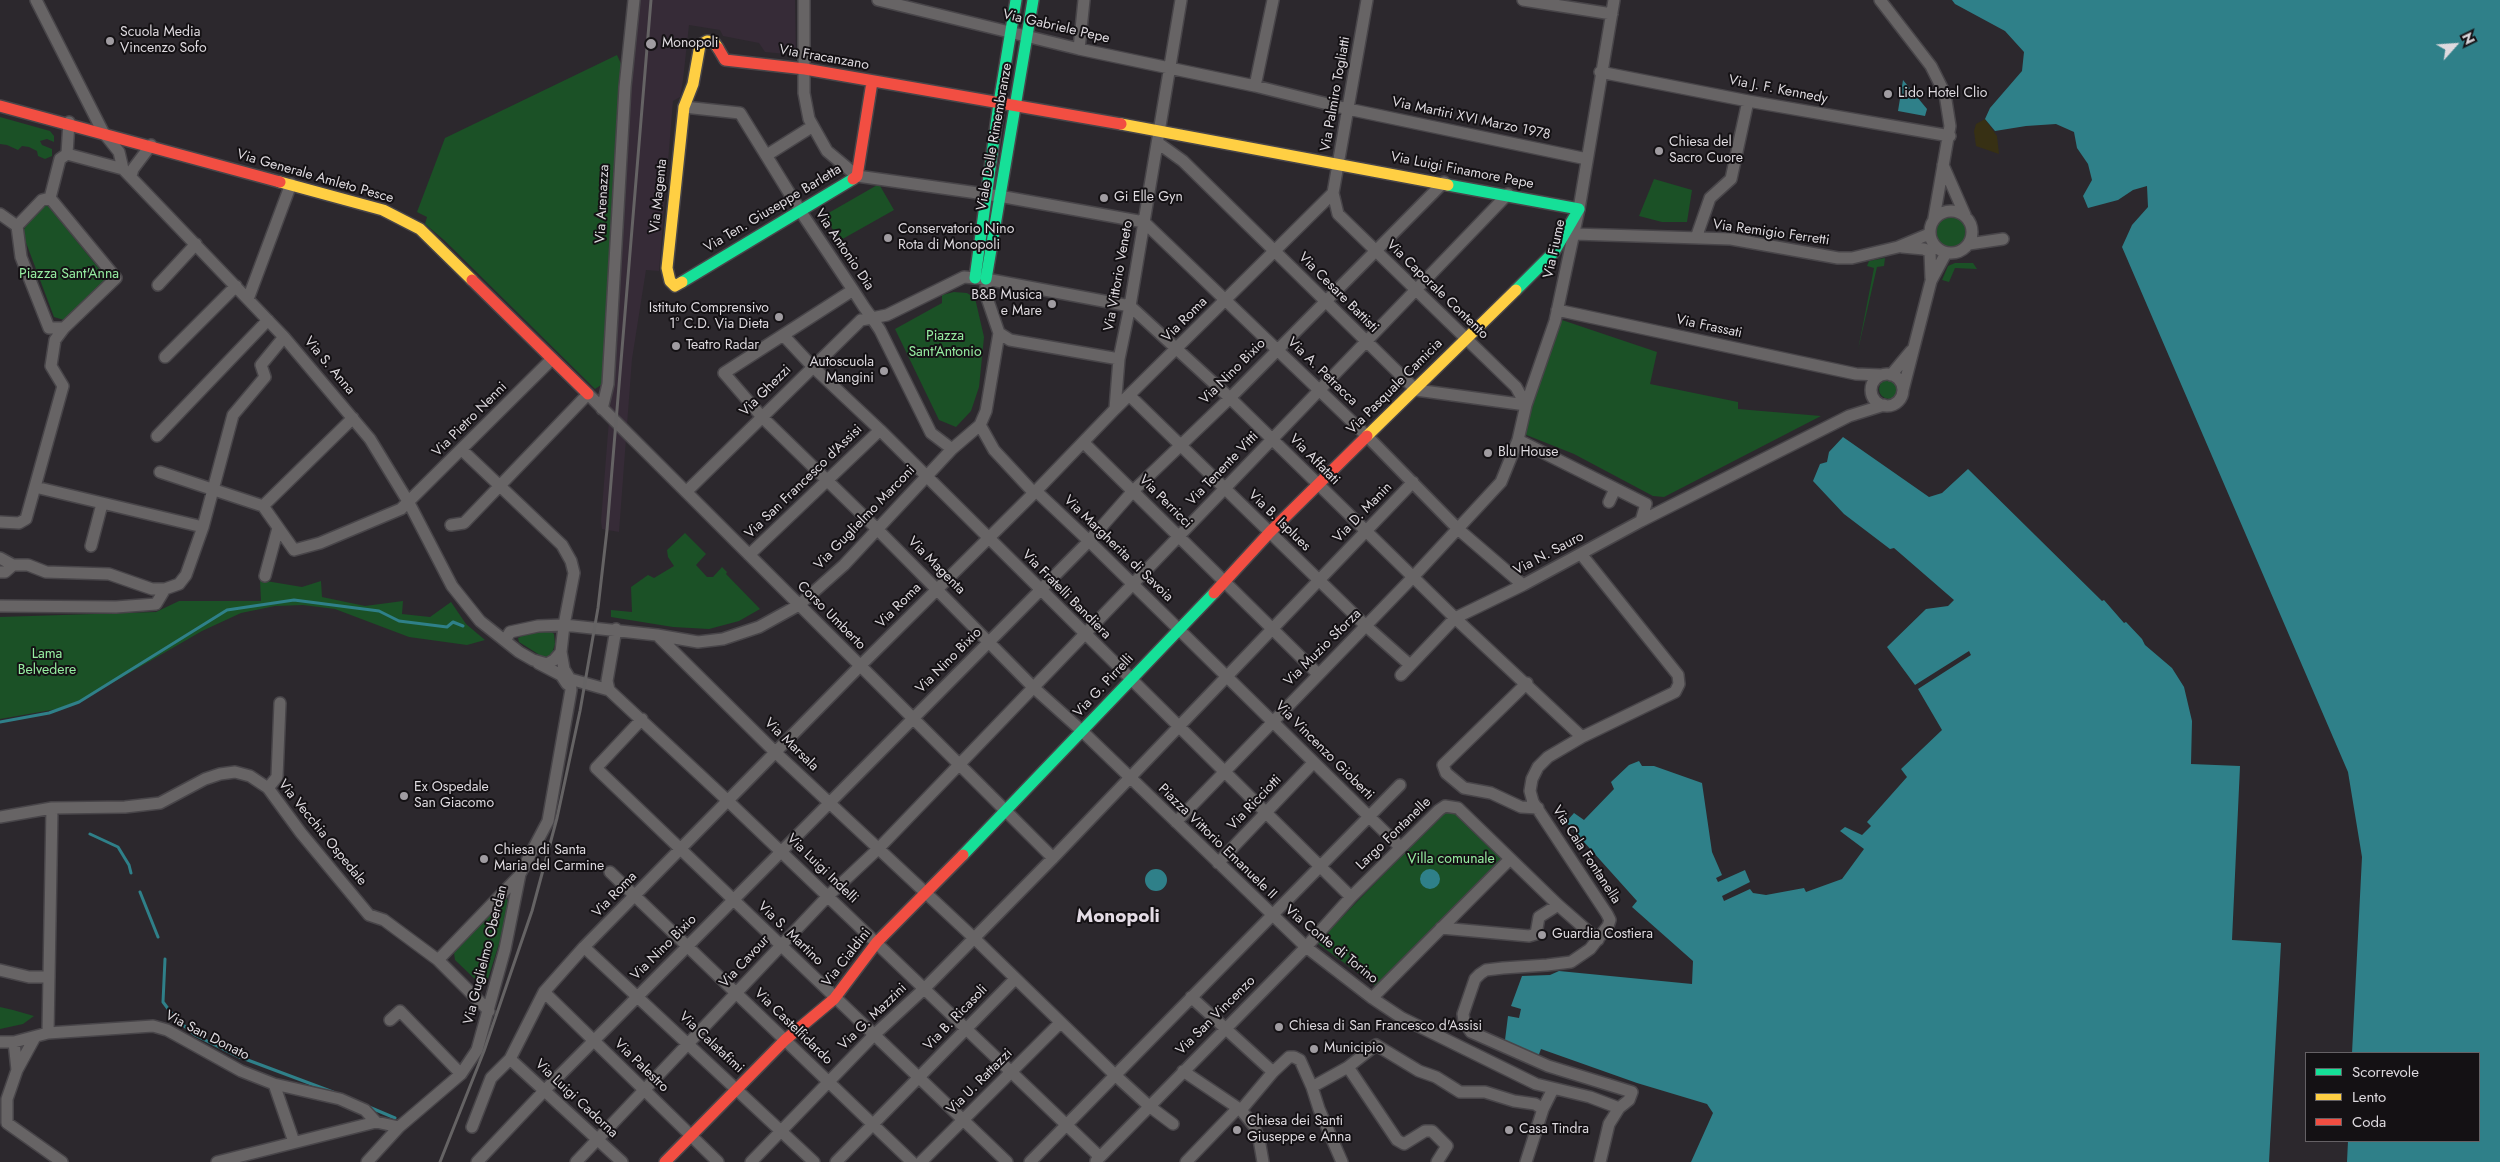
<!DOCTYPE html>
<html>
<head>
<meta charset="utf-8">
<style>
	body { margin:0 }
	#map { position:relative; width:2500px; height:1162px; overflow:hidden; background:#2c282d; font-family:Jost,sans-serif }
	canvas { display:block }
	.legend { position:absolute; left:2305px; top:1052px; width:175px; height:90px; box-sizing:border-box; background:#141114; border:1px solid #656165; margin:0; padding:6px 9px; list-style:none; font-size:15px; color:#dedadf }
	.legend li { display:flex; align-items:center; gap:10px; height:25px }
	.legend b { width:25px; border:1px solid #656165 }
	.north { position:absolute; left:2430px; top:20px; width:50px; height:50px; -webkit-text-stroke:4px #141114; paint-order:stroke; rotate:64deg; font-size:14px; font-weight:700; line-height:20px; text-align:center; color:#dedadf }
	.north::after { content:''; display:block; margin:auto; width:18px; height:22px; background:#dedadf; clip-path:polygon(50% 0,100% 100%,50% 72%,0 100%) }
</style>
</head>
<body>
<div id="map">
<canvas width="2500" height="1162"></canvas>
<ul class="legend">
<li><b style="height:6px;background:#16e098"></b>Scorrevole</li>
<li><b style="height:6px;background:#ffcf43"></b>Lento</li>
<li><b style="height:6px;background:#f24e42"></b>Coda</li>
</ul>
<div class="north">N</div>
</div>
<script>
const ctx = document.querySelector('canvas').getContext('2d');
ctx.lineJoin = 'round';
function fill(path, color) { ctx.fillStyle = color; ctx.fill(path, 'evenodd'); }
const toPath = rows => new Path2D(rows.map(r => 'M' + r).join(''));
function trace(path, color, width, dash) { ctx.strokeStyle = color; ctx.lineWidth = width; ctx.lineCap = dash ? 'butt' : 'round'; ctx.setLineDash(dash || []); ctx.stroke(path); }
function drawText(font, color, halo, rows, align = 'center') {
  ctx.font = font + ' Jost,sans-serif'; ctx.lineWidth = 4; ctx.setLineDash([]); ctx.textBaseline = 'middle'; ctx.strokeStyle = halo; ctx.fillStyle = color; for (const [text, x, y, turn = 0] of rows) {
    ctx.save(); ctx.translate(x, y); ctx.rotate((+turn || 0) * Math.PI / 180); ctx.textAlign = isNaN(turn) ? turn : align; if (halo) ctx.strokeText(text, 0, 0); ctx.fillText(text, 0, 0); ctx.restore();
  }
}
const built = toPath([
	[637,0,795,0,796,55,765,52,759,43,723,36,720,30,689,25,683,80,680,97,673,101,659,271,646,270,632,359,619,532,602,529,601,521,621,268,620,197]
]);
const green = toPath([
	[617,55,623,68,613,179,604,383,595,389,444,240,425,224,427,217,417,212,445,138],
	[0,117,50,131,54,136,54,142,47,139,40,141,42,145,52,149,52,156,45,159,38,156,37,151,29,147,22,146,18,150,7,145,0,144],
	[1654,179,1692,190,1687,222,1662,222,1639,216],
	[879,184,894,210,839,241,825,215],
	[40,206,48,206,105,276,105,280,64,320,54,317,22,232],
	'1935 231a16 16 0 1 1 32 0a16 16 0 1 1-32 0Z',
	[1885,258,1884,266,1877,267,1858,350,1874,268,1867,266,1869,261],
	[1955,263,1973,263,1977,269,1955,268,1949,282,1942,280,1948,266],
	[954,292,967,293,975,298,984,337,979,387,971,411,956,427,939,420,895,329,942,303,942,295],
	[1559,319,1657,352,1650,384,1738,402,1738,409,1821,416,1664,497,1653,496,1574,454,1524,434],
	'1879 389a10 10 0 1 1 20 0a10 10 0 1 1-20 0Z',
	[685,533,706,554,696,565,707,577,713,577,722,567,727,572,726,574,760,609,739,621,709,629,673,627,611,617,611,610,632,612,631,587,648,575,654,578,674,566,668,557,667,550],
	[260,580,302,587,321,581,322,597,365,606,403,601,402,614,430,617,451,602,466,624,485,640,467,645,409,637,335,609,303,605,275,606,241,613,202,631,86,698,57,709,0,719,0,617,156,612,179,601,261,601],
	[536,629,549,629,554,634,555,644,551,657,546,659,519,642,518,638],
	[1450,809,1457,811,1506,859,1377,987,1317,943,1442,814],
	[505,897,510,902,509,912,487,982,479,983,455,960,454,953],
	[0,1007,13,1010,34,1016,23,1024,0,1029]
]);
const sand = toPath([
	[1985,119,1997,136,1999,154,1976,146,1974,131,1976,124]
]);
const water = toPath([
	[1952,0,2500,0,2500,1162,2347,1162,2348,1141,2479,1141,2479,1053,2352,1053,2362,857,2348,772,2122,247,2132,225,2148,207,2147,186,2133,190,2118,200,2088,208,2083,196,2092,180,2088,164,2077,148,2074,132,2056,124,2026,126,1995,131,1985,119,1990,108,2022,71,2024,52,2005,31,1955,4],
	[1903,80,1927,109,1925,116,1898,111],
	[1843,437,1929,497,1942,493,1968,469,2102,601,2104,600,2124,623,2126,622,2142,639,2145,645,2172,668,2184,687,2192,721,2191,764,2240,766,2232,940,2281,943,2269,1162,1691,1162,1713,1113,1707,1104,1637,1083,1541,1049,1538,1057,1505,1040,1508,1016,1519,1018,1521,1009,1511,1006,1522,976,1550,975,1559,971,1692,984,1693,961,1632,907,1637,901,1566,822,1574,813,1584,820,1614,789,1611,782,1629,765,1639,761,1642,766,1654,766,1702,783,1712,852,1722,875,1716,878,1718,882,1745,870,1750,882,1722,896,1724,901,1750,889,1753,893,1766,895,1804,888,1806,892,1842,879,1864,849,1840,831,1845,827,1862,835,1871,826,1867,822,1907,777,1901,769,1942,730,1918,689,1971,655,1969,651,1915,685,1887,647,1926,609,1948,606,1954,600,1894,548,1890,549,1844,514,1813,481,1820,464,1827,462,1829,452],
	'1145 880a11 11 0 1 1 22 0a11 11 0 1 1-22 0Z',
	'1420 879a10 10 0 1 1 20 0a10 10 0 1 1-20 0Z'
]);
const stream = toPath([
	[0,722,49,713,79,702,227,610,294,600,379,611,399,621,447,627,453,622,463,626],
	[90,834,118,847,129,865,131,873],
	[140,892,158,937],
	[165,959,163,1002,175,1018,195,1035,237,1056,333,1092],
	[369,1107,395,1118]
]);
const street = toPath([
	[36,0,103,132,119,152,123,169,284,337,370,439,409,503,452,586,480,621,519,652,533,660,547,664,554,660,561,652,564,625,538,626,510,632,505,641],
	[804,0,804,93,809,119,827,151,857,176,999,196,1144,222,1367,436,1458,529,1523,585],
	[878,0,1079,49,1255,86,1348,109,1587,159],
	[1367,0,1333,193,1338,214,1516,387,1526,405],
	[1523,0,1612,14],
	[1880,0,1931,66,1945,94,1950,126,1934,218],
	[1079,49,1084,0],
	[1600,72,1748,101,1950,136],
	[1255,86,1273,0],
	[684,107,740,113,801,212,853,290,864,307,872,318,880,330,931,433,952,449,980,425,986,411,999,333,986,295,986,279,964,277,887,315,872,318,861,320,686,492],
	[1158,143,1183,161,1416,390,1526,405],
	[67,154,69,122],
	[767,155,813,126],
	[1943,165,1965,215],
	[131,176,133,169,151,145],
	[50,198,116,278,64,328,49,328,21,257,17,226,42,200,50,198],
	[50,198,60,159,67,154,123,169],
	'1930 232a21 21 0 1 1 42 0a21 21 0 1 1-42 0Z',
	[0,214,17,226],
	[1574,234,1731,239,1838,258,1852,258,1898,247,1929,234],
	[1696,238,1710,198,1731,179,1748,101],
	[1969,244,2003,239],
	[1902,247,1924,249,1930,252,1931,278],
	[986,279,1130,306,1230,398,1455,618,1582,737],
	[158,285,196,244],
	[853,290,724,373,762,417,877,529,1033,687,1082,731,1306,947,1372,998,1402,1018,1536,1084,1590,1097,1619,1108],
	[248,299,291,184],
	[1557,310,1856,374,1881,375],
	[999,333,1010,340,1119,359],
	[783,335,812,366,880,430,1351,897],
	[165,357,236,286],
	'1871 390a16 16 0 1 1 32 0a16 16 0 1 1-32 0Z',
	[1891,375,1911,351],
	[1903,390,1931,281,1946,253],
	[1130,396,1366,626,1410,665],
	[602,409,608,384,625,87,634,0],
	[1115,409,1119,359,1130,306,1181,0],
	[353,418,263,506,294,550,320,543,401,509,552,359],
	[980,425,994,450,1034,493],
	[157,436,268,320],
	[1518,440,1646,504,1641,521],
	[1084,443,1318,674],
	[462,450,562,545,571,561,574,573,564,625,657,635,775,752,974,938,1115,1075,1149,1106,1173,1124],
	[160,472,263,506],
	[35,487,203,527],
	[1036,491,1089,541,1400,847],
	[1609,502,1615,489],
	[0,522,19,523,26,519,63,386,51,366,55,340,64,328],
	[451,525,464,523,588,394,1053,858],
	[91,546,102,504],
	[1581,554,1678,675,1679,684,1675,692,1582,737,1548,757,1538,767,1532,779,1530,791,1533,802,1607,914,1610,920,1608,926,1590,949,1571,962,1547,965,1503,968,1486,970,1480,974,1475,979,1463,1014,1464,1021,1471,1032,1548,1066,1632,1092,1629,1100,1619,1108,1609,1124,1600,1162],
	[749,555,880,430],
	[0,558,13,565,28,565,46,572,109,574,152,589,165,589,179,584,186,575,203,527,233,415,265,377,261,365,284,337],
	[0,572,5,572,13,565],
	[265,576,278,528],
	[0,606,116,607,156,604,165,589],
	[616,629,607,681,609,690,728,801,1100,1157],
	[657,635,698,642,723,639,759,627,799,605,844,565,952,449],
	[561,652,564,669,570,679,609,690],
	[538,663,561,675,567,684],
	[1401,675,1455,618,1523,585,1641,521,1849,416,1884,405],
	[1527,683,1443,765,1446,773,1464,788,1491,793,1521,807,1538,808],
	[642,719,596,768,1007,1162],
	[268,788,277,777,280,703],
	[0,817,52,808,125,807,160,803,205,779,220,774,235,772,250,776,268,788,301,833,369,915,384,920,438,960,489,1011],
	[1176,822,1414,576,1501,482,1518,440,1526,405,1555,321,1579,209,1614,0],
	[1218,863,1313,763],
	[610,872,912,1162],
	[1441,928,1529,936,1536,934,1539,917,1558,905],
	[584,947,814,1162],
	[438,960,519,876],
	[0,970,29,977,49,977],
	[544,992,718,1162],
	[1191,997,1273,1072],
	[1372,998,1510,859],
	[390,1020,400,1011,461,1074],
	[48,1033,52,808],
	[0,1042,14,1042,48,1033,153,1026,167,1030,241,1071,274,1084,340,1099,365,1110,376,1122],
	[14,1042,17,1070,7,1099,7,1123,62,1162],
	[510,1059,622,1162],
	[1348,1067,1397,1140,1404,1144,1425,1131,1432,1131,1447,1146,1437,1162],
	[17,1070,35,1037],
	[1183,1071,1241,1110],
	[274,1084,294,1142],
	[1312,1087,1319,1109,1342,1162],
	[1241,1110,1273,1072,1289,1057,1294,1057,1300,1060,1312,1087,1348,1067,1376,1045,1419,1071,1436,1077,1460,1092,1485,1092,1514,1101,1535,1104,1543,1109,1553,1089],
	[1241,1110,1254,1126,1259,1139,1263,1162],
	[472,1127,491,1078,510,1059,544,992,584,947,860,666,1036,491,1115,409,1333,193],
	[1096,1161,1306,947,1351,897,1439,810,1445,806,1458,808,1558,905,1598,940],
	[217,1162,376,1122,399,1127],
	[367,1162,399,1127,461,1074,477,1050,505,949,520,874,548,821,571,690,570,679],
	[477,1162,544,1091,1089,541,1133,491,1230,398,1444,182],
	[576,1162,828,896,879,848,1508,194],
	[751,1162,874,1035,925,988,1053,858,1413,482],
	[836,1162,1015,979],
	[921,1162,1060,1023],
	[1030,1162,1400,785],
	[1186,1162,1237,1109],
	[1526,1162,1543,1109]
]);
const fast = toPath([
	[1448,185,1579,209,1554,252,1516,290],
	[975,278,999,103,1016,0],
	[986,279,1033,0],
	[682,282,853,179],
	[963,855,1214,593]
]);
const slow = toPath([
	[1121,124,1448,185],
	[280,182,383,210,420,229,472,280],
	[682,282,675,286,670,281,667,268,684,107,693,84,700,45,707,41,714,42,718,48],
	[1367,436,1516,290]
]);
const jam = toPath([
	[718,48,725,60,805,69,1121,124],
	[0,106,280,182],
	[853,179,857,176,872,82],
	[472,280,588,394],
	[1214,593,1270,532,1367,436],
	[665,1162,785,1040,834,999,877,942,963,855]
]);
const rail = toPath([
	[440,1162,484,1051,532,911,557,818,580,711,598,608,607,530,651,0]
]);
const markers = [
	[110,41,5,"#a09ca1"],
	[651,44,6,"#a09ca1"],
	[1888,94,5,"#a09ca1"],
	[1659,151,5,"#a09ca1"],
	[1104,198,5,"#a09ca1"],
	[888,238,5,"#a09ca1"],
	[1052,304,5,"#a09ca1"],
	[779,317,5,"#a09ca1"],
	[676,346,5,"#a09ca1"],
	[884,371,5,"#a09ca1"],
	[1488,453,5,"#a09ca1"],
	[404,796,5,"#a09ca1"],
	[484,859,5,"#a09ca1"],
	[1542,935,5,"#a09ca1"],
	[1279,1027,5,"#a09ca1"],
	[1314,1049,5,"#a09ca1"],
	[1237,1130,5,"#a09ca1"],
	[1509,1130,5,"#a09ca1"]
];
const streetNames = [
	["Via Gabriele Pepe",1056,27,13],
	["Via Fracanzano",824,58,10],
	["Via J. F. Kennedy",1778,90,11],
	["Via Palmiro Togliatti",1336,94,-80],
	["Via Martiri XVI Marzo 1978",1471,119,12],
	["Viale Delle Rimembranze",995,137,-80],
	["Via Luigi Finamore Pepe",1462,171,11],
	["Via Generale Amleto Pesce",315,177,16],
	["Via Magenta",659,196,-84],
	["Via Arenazza",603,204,-87],
	["Via Ten. Giuseppe Barletta",773,209,-31],
	["Via Remigio Ferretti",1771,233,8],
	["Via Fiume",1555,249,-78],
	["Via Antonio Dia",844,250,56],
	["Via Vittorio Veneto",1119,276,-80],
	["Via Caporale Contento",1437,290,44],
	["Via Cesare Battisti",1338,293,45],
	["Via Roma",1185,320,-45],
	["Via Frassati",1709,327,12],
	["Via S. Anna",329,366,50],
	["Via Nino Bixio",1233,372,-45],
	["Via A. Petracca",1322,372,44],
	["Via Pasquale Camicia",1395,387,-45],
	["Via Ghezzi",766,391,-45],
	["Via Pietro Nenni",470,420,-45],
	["Via Affatati",1314,460,45],
	["Via Tenente Vitti",1223,469,-46],
	["Via San Francesco d'Assisi",804,482,-44],
	["Via Perricci",1165,502,45],
	["Via D. Manin",1363,513,-46],
	["Via Guglielmo Marconi",865,518,-46],
	["Via B. Isplues",1279,521,44],
	["Via Margherita di Savoia",1118,549,44],
	["Via N. Sauro",1549,554,-28],
	["Via Magenta",936,566,45],
	["Via Fratelli Bandiera",1066,595,45],
	["Via Roma",899,606,-45],
	["Corso Umberto",831,616,45],
	["Via Muzio Sforza",1323,648,-45],
	["Via Nino Bixio",949,661,-45],
	["Via G. Pirrelli",1104,686,-47],
	["Via Marsala",791,745,44],
	["Via Vincenzo Gioberti",1324,751,45],
	["Via Ricciotti",1255,803,-46],
	["Via Vecchia Ospedale",322,833,51],
	["Largo Fontanelle",1394,834,-44],
	["Piazza Vittorio Emanuele II",1217,842,44],
	["Via Cala Fontanella",1586,855,57],
	["Via Luigi Indelli",822,869,44],
	["Via Roma",615,895,-46],
	["Via S. Martino",790,934,44],
	["Via Conte di Torino",1331,945,39],
	["Via Nino Bixio",664,948,-45],
	["Via Guglielmo Oberdan",486,955,-76],
	["Via Cialdini",847,958,-52],
	["Via Cavour",745,962,-47],
	["Via San Vincenzo",1216,1016,-45],
	["Via G. Mazzini",873,1017,-44],
	["Via B. Ricasoli",956,1018,-46],
	["Via Castelfidardo",793,1027,44],
	["Via San Donato",207,1036,27],
	["Via Calatafimi",711,1043,43],
	["Via Palestro",641,1066,44],
	["Via U. Rattazzi",980,1082,-45],
	["Via Luigi Cadorna",576,1099,43]
];
const poiNames = [
	["Scuola Media",120,33],
	["Vincenzo Sofo",120,49],
	["Monopoli",662,44],
	["Lido Hotel Clio",1898,94],
	["Chiesa del",1669,143],
	["Sacro Cuore",1669,159],
	["Gi Elle Gyn",1114,198],
	["Conservatorio Nino",898,230],
	["Rota di Monopoli",898,246],
	["B&B Musica",1042,296,"right"],
	["e Mare",1042,312,"right"],
	["Istituto Comprensivo",769,309,"right"],
	["1° C.D. Via Dieta",769,325,"right"],
	["Teatro Radar",686,346],
	["Autoscuola",874,363,"right"],
	["Mangini",874,379,"right"],
	["Blu House",1498,453],
	["Ex Ospedale",414,788],
	["San Giacomo",414,804],
	["Chiesa di Santa",494,851],
	["Maria del Carmine",494,867],
	["Guardia Costiera",1552,935],
	["Chiesa di San Francesco d'Assisi",1289,1027],
	["Municipio",1324,1049],
	["Chiesa dei Santi",1247,1122],
	["Giuseppe e Anna",1247,1138],
	["Casa Tindra",1519,1130]
];
const parkNames = [
	["Piazza Sant'Anna",69,275],
	["Piazza",945,337],
	["Sant'Antonio",945,353],
	["Lama",47,655],
	["Belvedere",47,671],
	["Villa comunale",1451,860]
];
const districtNames = [
	["Monopoli",1118,917]
];
fill(built, '#362b37');
fill(green, '#1b5126');
fill(sand, '#373014');
fill(water, '#2f8089');
trace(stream, '#2f8089', 3);
trace(street, '#484549', 14);
trace(fast, '#484549', 14);
trace(slow, '#484549', 14);
trace(jam, '#484549', 14);
trace(street, '#676465', 11);
trace(fast, '#16e098', 11);
trace(slow, '#ffcf43', 11);
trace(jam, '#f24e42', 11);
trace(rail, '#656364', 3);
for (const [x, y, r, color] of markers) { const dot = new Path2D(); dot.arc(x, y, r, 0, 2 * Math.PI); ctx.fillStyle = color; ctx.fill(dot); trace(dot, '#141114', 2); }
drawText('14px', '#dedadf', '#141114', streetNames);
drawText('14px', '#dedadf', '#141114', poiNames, 'left');
drawText('14px', '#96eda1', '#141114', parkNames);
drawText('bold 19px', '#e4dce5', '#141114', districtNames);
</script>
</body>
</html>
